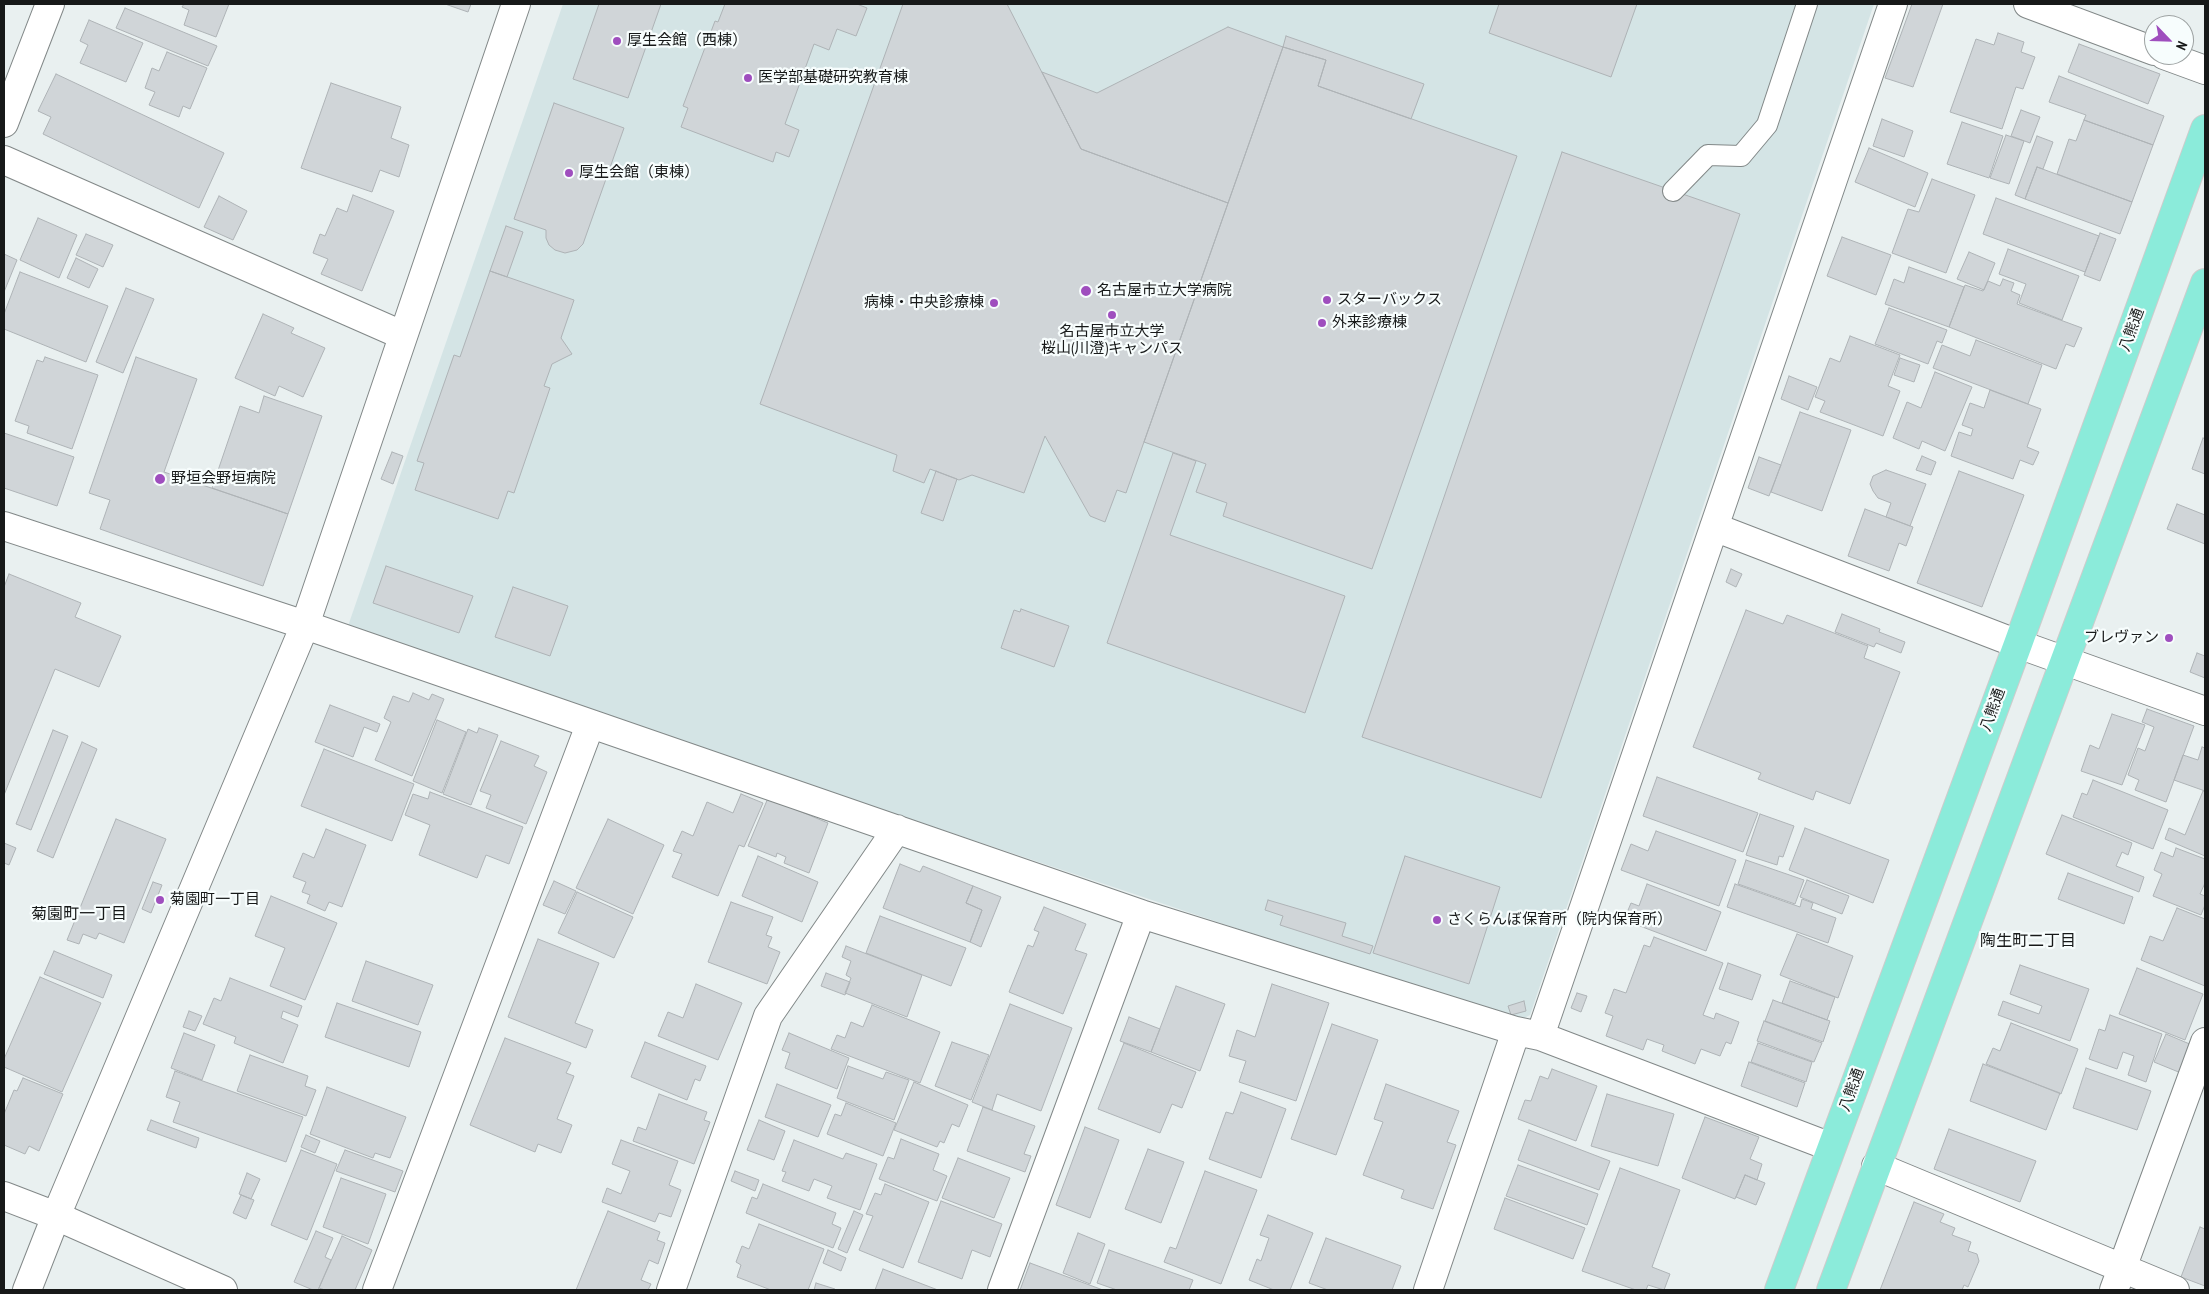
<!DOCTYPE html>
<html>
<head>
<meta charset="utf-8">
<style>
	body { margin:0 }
	#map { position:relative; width:2209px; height:1294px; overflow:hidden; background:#e9f0f0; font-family:"PT Sans Narrow",sans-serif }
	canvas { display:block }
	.frame { position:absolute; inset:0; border:5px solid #171919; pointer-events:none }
	.north { position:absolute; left:2144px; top:15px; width:50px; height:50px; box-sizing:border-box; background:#f7fdfd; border:1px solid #9da2a2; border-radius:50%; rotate:114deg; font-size:14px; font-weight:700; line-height:20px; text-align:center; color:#171919 }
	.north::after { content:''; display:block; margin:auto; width:18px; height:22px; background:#9f4ebe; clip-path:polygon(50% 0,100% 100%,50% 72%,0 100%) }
</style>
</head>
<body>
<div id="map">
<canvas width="2209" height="1294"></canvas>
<div class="frame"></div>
<div class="north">N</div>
</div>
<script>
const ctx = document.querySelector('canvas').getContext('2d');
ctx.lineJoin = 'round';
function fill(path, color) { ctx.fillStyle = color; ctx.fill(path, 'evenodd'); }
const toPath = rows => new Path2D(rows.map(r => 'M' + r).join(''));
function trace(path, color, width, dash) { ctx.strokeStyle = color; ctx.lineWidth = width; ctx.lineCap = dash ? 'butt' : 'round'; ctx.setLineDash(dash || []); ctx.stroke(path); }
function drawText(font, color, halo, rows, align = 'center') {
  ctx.font = font + ' "PT Sans Narrow","Noto Sans JP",sans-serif'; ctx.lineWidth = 4.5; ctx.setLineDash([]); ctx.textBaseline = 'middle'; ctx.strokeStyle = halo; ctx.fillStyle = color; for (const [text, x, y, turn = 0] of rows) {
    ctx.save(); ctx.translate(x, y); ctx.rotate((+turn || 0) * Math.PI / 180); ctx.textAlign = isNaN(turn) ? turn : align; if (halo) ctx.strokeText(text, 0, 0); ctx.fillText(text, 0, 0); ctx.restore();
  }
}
const built = toPath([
	[563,4,1874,4,1530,1015,1516,1022,355,633,348,626]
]);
const building = toPath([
	[184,4,229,4,216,37,184,25,189,10,182,7,184,4],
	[445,4,471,4,468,12,445,4],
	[599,4,661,4,628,98,573,79,599,4],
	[725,4,857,4,867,8,856,36,837,29,829,50,814,44,785,124,799,130,789,157,776,152,773,162,681,127,688,108,683,106,715,21,718,22,725,4],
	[903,4,1007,4,1081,149,1228,203,1126,493,1117,490,1105,522,1090,516,1045,436,1024,493,972,475,959,480,930,469,924,483,893,471,897,455,760,404,903,4],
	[1499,4,1637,4,1611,77,1489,33,1499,4],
	[1912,4,1943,4,1913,87,1885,78,1912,4],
	[125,8,217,46,208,66,116,28,125,8],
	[89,20,143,43,126,82,80,63,88,45,80,41,89,20],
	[1228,27,1283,47,1228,203,1081,149,1042,72,1097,93,1228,27],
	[1998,33,2024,42,2021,52,2035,57,2023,89,2016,87,2002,129,1950,112,1976,39,1994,45,1998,33],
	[1286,36,1424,84,1411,119,1318,86,1326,60,1283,47,1286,36],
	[2079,44,2160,74,2148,104,2068,72,2079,44],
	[1283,47,1326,60,1318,86,1517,156,1372,569,1223,516,1227,503,1196,492,1206,464,1144,442,1283,47],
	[167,52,207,68,190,109,183,106,179,117,149,105,155,92,145,88,152,68,159,71,167,52],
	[56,74,224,153,199,208,43,134,51,117,38,111,56,74],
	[2059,76,2164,116,2153,145,2084,120,2086,115,2049,102,2059,76],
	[331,83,401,107,391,138,409,145,399,177,380,170,372,192,301,168,331,83],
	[554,103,624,128,583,244,577,250,565,253,555,250,549,245,546,238,546,230,514,219,554,103],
	[2021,110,2040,117,2030,143,2011,136,2021,110],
	[1882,119,1913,131,1904,157,1873,146,1882,119],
	[2084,120,2153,145,2132,202,2057,174,2069,139,2076,141,2084,120],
	[1962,122,2003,136,1989,178,1947,164,1962,122],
	[2006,135,2024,141,2009,184,1990,178,2006,135],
	[2037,136,2053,142,2043,169,2037,167,2025,199,2015,195,2037,136],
	[1869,148,1928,173,1915,207,1855,182,1869,148],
	[1562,152,1740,214,1541,798,1362,737,1562,152],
	[2037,167,2132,202,2120,234,2025,199,2037,167],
	[1932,179,1975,195,1946,273,1892,253,1908,209,1919,212,1932,179],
	[353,195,394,211,362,291,321,274,328,259,313,253,320,234,325,236,337,208,347,212,353,195],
	[219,196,247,211,233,240,204,227,219,196],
	[1996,198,2099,236,2085,272,1983,234,1996,198],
	[38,218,77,235,59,278,20,260,38,218],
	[506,226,523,232,507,277,490,271,506,226],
	[2100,233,2116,239,2100,281,2084,275,2100,233],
	[86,234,113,245,103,267,76,255,86,234],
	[1842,237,1891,255,1876,295,1827,276,1842,237],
	[2008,249,2079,276,2062,320,2019,303,2026,284,1999,274,2008,249],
	[1969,252,1995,263,1984,290,1957,279,1969,252],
	[4,254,17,260,4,292,4,254],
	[76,258,98,269,89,288,67,278,76,258],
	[1909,267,1964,287,1949,327,1885,304,1894,279,1904,283,1909,267],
	[490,271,574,300,561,338,572,354,552,364,544,386,550,388,514,493,508,491,498,519,415,490,424,463,417,461,454,355,460,357,490,271],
	[20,272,108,306,86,362,4,329,4,314,20,272],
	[2003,279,2014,283,2011,291,2020,295,2017,304,2082,328,2074,347,2066,344,2056,369,1949,327,1965,285,1983,291,1988,281,2000,286,2003,279],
	[126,288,154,299,123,373,96,362,126,288],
	[1889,308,1947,330,1942,343,1937,341,1928,364,1875,344,1889,308],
	[263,314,294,328,291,333,325,348,303,397,279,386,275,396,235,378,263,314],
	[1850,336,1900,355,1888,386,1900,391,1883,436,1820,412,1825,401,1815,397,1830,358,1840,362,1850,336],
	[1976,340,2042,365,2028,404,1933,368,1942,345,1970,356,1976,340],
	[45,357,98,375,72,449,27,433,29,426,15,421,37,360,43,362,45,357],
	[136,357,197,379,164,472,288,514,263,586,100,529,110,500,89,493,136,357],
	[1900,358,1920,365,1914,382,1894,375,1900,358],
	[1935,372,1972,387,1945,451,1922,441,1919,449,1893,438,1907,402,1921,408,1935,372],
	[1789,376,1817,387,1808,410,1781,399,1789,376],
	[1990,390,2041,409,2027,447,2039,452,2033,465,2020,460,2013,479,1951,456,1959,432,1971,436,1973,429,1962,425,1970,403,1984,408,1990,390],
	[264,396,322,416,288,514,212,488,240,406,259,413,264,396],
	[1800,412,1851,430,1822,511,1771,492,1800,412],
	[4,433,74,457,57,506,4,488,4,433],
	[2203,438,2205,439,2205,474,2192,469,2203,438],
	[392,452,403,456,393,484,381,479,392,452],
	[1173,453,1196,461,1170,535,1345,596,1305,713,1107,643,1173,453],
	[1922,456,1936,462,1931,475,1916,470,1922,456],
	[1759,457,1781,465,1769,496,1748,488,1759,457],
	[1886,470,1926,484,1910,526,1886,517,1891,503,1878,498,1873,491,1870,484,1873,476,1886,470],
	[936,471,957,479,943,521,921,513,936,471],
	[1959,471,2024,495,1982,607,1917,583,1959,471],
	[2177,504,2205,515,2205,544,2167,529,2177,504],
	[1865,509,1913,527,1906,546,1899,543,1889,571,1848,556,1865,509],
	[386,566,473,596,459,633,373,603,386,566],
	[1731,569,1742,574,1736,587,1726,582,1731,569],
	[9,574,81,603,75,617,121,636,99,687,55,669,4,795,4,587,9,574],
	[513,587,568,606,550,656,495,637,513,587],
	[1021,609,1069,626,1054,667,1001,648,1014,610,1020,612,1021,609],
	[1746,610,1783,624,1787,615,1868,646,1864,658,1900,672,1850,804,1816,791,1813,800,1758,779,1761,773,1693,747,1746,610],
	[1842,614,1880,629,1879,632,1905,642,1901,653,1876,643,1874,647,1835,632,1842,614],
	[2197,653,2205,656,2205,678,2190,672,2197,653],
	[413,693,429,700,432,694,444,699,412,776,375,760,391,722,384,718,393,696,409,702,413,693],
	[330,705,380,724,377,732,364,727,353,757,315,742,330,705],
	[2147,709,2194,726,2166,802,2135,790,2139,780,2128,775,2138,748,2145,751,2154,727,2142,722,2147,709],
	[2112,714,2145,725,2122,785,2081,771,2090,745,2099,749,2112,714],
	[437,720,466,732,442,793,413,781,437,720],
	[479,728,498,735,471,805,443,794,468,729,477,733,479,728],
	[53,730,68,736,31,830,16,824,53,730],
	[501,741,539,756,534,766,547,772,526,824,486,808,491,795,480,791,501,741],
	[82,742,97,749,53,858,37,851,82,742],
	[2202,747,2205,748,2205,791,2174,780,2183,755,2198,760,2202,747],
	[324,749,414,784,392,841,301,806,324,749],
	[1657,777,1758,813,1743,852,1643,816,1657,777],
	[2093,780,2168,810,2153,849,2073,817,2082,793,2087,795,2093,780],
	[2203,791,2205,792,2205,856,2165,839,2169,828,2185,835,2203,791],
	[430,792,523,827,509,864,486,855,477,878,419,855,430,825,405,815,413,794,428,799,430,792],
	[741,794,763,803,744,847,739,845,718,896,672,877,682,854,673,851,682,831,693,836,707,802,733,813,741,794],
	[768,798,828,823,809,873,784,863,786,857,777,853,776,857,748,846,768,798],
	[1760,814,1794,826,1783,857,1779,856,1777,865,1746,855,1760,814],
	[2062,815,2132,843,2128,855,2122,852,2116,866,2144,877,2139,892,2046,854,2062,815],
	[116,819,166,839,124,943,99,933,96,939,83,934,79,944,67,940,116,819],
	[608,819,664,845,633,914,576,888,608,819],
	[1805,828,1889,860,1873,903,1789,870,1805,828],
	[326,829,366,845,342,907,329,902,325,911,307,903,310,895,302,892,306,882,293,877,303,853,314,858,326,829],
	[1656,831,1736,860,1719,906,1621,870,1631,844,1648,851,1656,831],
	[4,843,16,848,9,865,4,863,4,843],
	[2176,848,2205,859,2205,883,2200,894,2205,896,2205,905,2201,915,2153,896,2162,874,2154,870,2161,852,2173,857,2176,848],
	[758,856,818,882,802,922,742,896,758,856],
	[1405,856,1500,887,1469,984,1373,953,1405,856],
	[1746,860,1804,880,1795,904,1738,884,1746,860],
	[900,864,920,872,923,866,973,886,966,903,982,910,970,942,883,908,900,864],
	[2068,873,2133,897,2124,924,2058,899,2068,873],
	[1807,880,1849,896,1842,914,1800,897,1807,880],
	[554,881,576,891,565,914,543,905,554,881],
	[153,882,162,885,151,913,142,909,153,882],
	[1647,884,1721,912,1706,951,1624,920,1631,903,1639,906,1647,884],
	[1735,884,1800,907,1802,899,1813,903,1811,909,1836,918,1828,943,1727,907,1735,884],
	[973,886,1001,897,981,947,970,942,982,910,966,903,973,886],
	[577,892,633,917,614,958,558,933,577,892],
	[271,896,337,923,305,1000,270,986,285,948,255,936,271,896],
	[1268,900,1346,923,1342,936,1373,946,1370,954,1280,925,1283,916,1265,910,1268,900],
	[731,902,773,917,766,935,772,937,768,947,780,952,767,984,708,962,731,902],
	[1044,907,1086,924,1075,950,1087,954,1063,1014,1009,992,1028,945,1033,947,1039,932,1034,930,1044,907],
	[2177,908,2205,919,2205,986,2141,960,2150,936,2163,941,2177,908],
	[880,916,966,948,951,986,866,953,880,916],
	[1797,934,1853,956,1838,998,1780,975,1797,934],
	[1654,937,1723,963,1703,1015,1714,1019,1716,1013,1739,1022,1731,1044,1726,1042,1720,1056,1701,1049,1695,1064,1662,1051,1664,1045,1647,1039,1643,1050,1606,1036,1613,1016,1605,1013,1614,989,1626,993,1644,945,1650,947,1654,937],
	[538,939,599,963,575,1023,593,1030,586,1048,508,1017,538,939],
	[846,946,922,975,907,1017,845,993,851,978,846,975,851,961,842,957,846,946],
	[54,951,112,975,103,998,44,974,54,951],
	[366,961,433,985,418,1025,352,1001,366,961],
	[1728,963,1761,975,1752,1000,1719,989,1728,963],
	[2020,965,2089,989,2070,1041,1998,1015,2003,1001,2039,1014,2042,1006,2010,994,2020,965],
	[2137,968,2203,994,2185,1040,2119,1014,2137,968],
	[826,973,850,982,845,995,821,986,826,973],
	[40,977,101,1003,62,1092,4,1067,4,1059,40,977],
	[230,978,302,1006,298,1017,283,1011,281,1018,298,1025,283,1063,234,1043,236,1037,203,1024,214,998,221,1001,230,978],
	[1790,981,1835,997,1827,1020,1782,1003,1790,981],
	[696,984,742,1003,718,1060,658,1036,668,1012,683,1018,696,984],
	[1272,984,1329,1003,1296,1101,1239,1082,1246,1061,1229,1056,1237,1030,1255,1037,1272,984],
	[1176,986,1225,1004,1200,1071,1151,1052,1176,986],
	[1577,993,1587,996,1581,1012,1571,1008,1577,993],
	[1773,1000,1830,1021,1823,1042,1765,1021,1773,1000],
	[1524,1001,1526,1011,1511,1015,1508,1006,1524,1001],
	[337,1003,421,1032,409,1067,325,1037,337,1003],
	[1010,1004,1072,1028,1041,1111,997,1094,992,1110,972,1102,1010,1004],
	[872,1005,940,1032,920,1083,831,1049,837,1035,845,1038,851,1022,863,1027,872,1005],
	[189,1011,202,1016,195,1031,183,1027,189,1011],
	[2110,1015,2162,1034,2146,1082,2128,1075,2134,1056,2123,1052,2117,1069,2089,1059,2099,1029,2105,1031,2110,1015],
	[1129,1017,1160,1029,1151,1052,1120,1041,1129,1017],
	[1764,1021,1822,1043,1814,1062,1757,1041,1764,1021],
	[2011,1023,2078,1049,2061,1094,1986,1064,1993,1048,2000,1051,2011,1023],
	[1332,1024,1378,1040,1336,1155,1291,1139,1332,1024],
	[184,1033,215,1045,202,1080,171,1068,184,1033],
	[789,1033,849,1058,837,1089,785,1068,790,1053,782,1050,789,1033],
	[2166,1034,2192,1045,2181,1073,2154,1062,2166,1034],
	[505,1038,571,1063,566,1073,574,1076,557,1119,572,1125,561,1153,538,1144,535,1152,470,1125,505,1038],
	[645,1042,706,1066,700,1081,695,1079,687,1100,631,1077,645,1042],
	[952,1042,989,1055,971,1100,935,1086,952,1042],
	[1124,1043,1196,1072,1182,1108,1172,1104,1160,1133,1098,1109,1124,1043],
	[1758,1043,1812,1062,1806,1082,1751,1062,1758,1043],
	[250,1055,308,1076,305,1086,316,1090,306,1116,237,1091,250,1055],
	[1749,1062,1805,1083,1797,1107,1741,1086,1749,1062],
	[1983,1064,2060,1093,2046,1130,1970,1101,1983,1064],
	[848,1066,883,1079,886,1072,909,1080,894,1120,837,1098,848,1066],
	[2086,1068,2151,1091,2137,1130,2073,1108,2086,1068],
	[1552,1069,1597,1086,1576,1141,1518,1119,1525,1100,1531,1101,1540,1076,1548,1079,1552,1069],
	[175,1071,303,1117,286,1162,173,1122,180,1102,166,1097,175,1071],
	[23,1078,63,1094,39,1151,29,1146,25,1154,4,1145,4,1114,14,1090,17,1091,23,1078],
	[914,1082,968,1105,959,1127,952,1124,944,1143,940,1141,937,1147,894,1130,914,1082],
	[777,1084,831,1105,818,1137,765,1117,777,1084],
	[1386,1084,1459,1111,1447,1142,1456,1145,1433,1209,1401,1198,1404,1190,1363,1175,1383,1122,1374,1119,1386,1084],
	[327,1087,406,1117,390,1158,375,1153,373,1158,310,1134,327,1087],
	[1241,1092,1286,1109,1261,1178,1209,1159,1226,1112,1233,1114,1241,1092],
	[659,1094,707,1112,704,1120,710,1122,694,1164,633,1141,638,1127,646,1130,659,1094],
	[1607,1094,1674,1114,1658,1166,1591,1146,1607,1094],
	[846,1103,896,1123,883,1156,827,1134,835,1114,841,1116,846,1103],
	[983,1107,1035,1126,1024,1154,1031,1156,1025,1172,967,1151,983,1107],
	[1705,1117,1759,1137,1750,1159,1762,1164,1757,1180,1745,1175,1735,1199,1682,1178,1705,1117],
	[151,1120,199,1138,196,1148,147,1130,151,1120],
	[759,1120,785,1131,774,1160,747,1150,759,1120],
	[1085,1127,1119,1140,1090,1218,1056,1205,1085,1127],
	[1949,1129,2036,1161,2020,1202,1934,1169,1949,1129],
	[1529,1130,1610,1161,1599,1190,1518,1160,1529,1130],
	[306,1135,320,1141,315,1153,301,1147,306,1135],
	[901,1139,939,1154,933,1170,947,1176,937,1201,879,1179,888,1157,894,1159,901,1139],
	[621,1140,678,1161,669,1185,681,1190,671,1217,659,1213,655,1222,602,1202,607,1188,621,1194,630,1171,612,1164,621,1140],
	[794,1140,843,1159,846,1153,877,1164,860,1210,827,1198,832,1186,814,1179,809,1191,782,1181,786,1172,782,1171,794,1140],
	[1148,1149,1184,1162,1161,1223,1125,1209,1148,1149],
	[301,1150,337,1164,307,1240,271,1225,301,1150],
	[345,1150,403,1171,395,1192,336,1171,345,1150],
	[958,1158,1010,1178,994,1218,942,1198,958,1158],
	[1518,1165,1598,1194,1587,1225,1506,1196,1518,1165],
	[1620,1168,1680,1190,1652,1267,1670,1274,1664,1290,1648,1285,1646,1290,1636,1290,1582,1271,1620,1168],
	[735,1171,759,1180,755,1191,731,1181,735,1171],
	[1205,1171,1257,1190,1221,1284,1164,1262,1170,1247,1176,1249,1205,1171],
	[247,1173,260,1179,251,1199,239,1194,247,1173],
	[1745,1175,1765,1183,1756,1205,1736,1197,1745,1175],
	[341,1178,386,1194,368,1244,323,1227,341,1178],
	[763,1184,836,1213,832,1224,841,1228,833,1248,746,1213,752,1197,757,1199,763,1184],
	[885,1184,929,1202,903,1268,859,1250,873,1216,866,1214,875,1193,881,1195,885,1184],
	[241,1195,254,1200,246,1219,233,1213,241,1195],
	[1505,1198,1585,1228,1573,1259,1494,1229,1505,1198],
	[941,1201,1002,1224,990,1257,972,1250,962,1279,918,1262,941,1201],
	[1914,1202,1944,1214,1940,1222,1955,1228,1952,1235,1971,1242,1968,1251,1977,1254,1979,1261,1968,1287,1964,1285,1962,1290,1880,1290,1914,1202],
	[608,1211,660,1232,657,1240,665,1243,658,1264,649,1260,641,1280,651,1284,648,1290,576,1290,608,1211],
	[854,1211,863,1215,847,1253,838,1249,854,1211],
	[1268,1215,1313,1233,1290,1290,1274,1290,1249,1280,1257,1259,1261,1261,1269,1238,1260,1235,1268,1215],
	[759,1224,824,1249,808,1290,771,1290,737,1277,741,1265,736,1262,742,1246,749,1249,759,1224],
	[2200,1227,2205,1229,2205,1286,2181,1277,2200,1227],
	[316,1231,333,1238,325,1257,331,1260,318,1290,313,1290,294,1282,316,1231],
	[1078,1233,1105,1244,1090,1284,1063,1273,1078,1233],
	[342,1236,372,1250,355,1290,325,1290,319,1288,342,1236],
	[1326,1238,1401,1266,1392,1290,1328,1290,1309,1283,1326,1238],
	[828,1250,846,1258,841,1271,823,1263,828,1250],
	[1109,1250,1193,1280,1189,1290,1117,1290,1097,1283,1109,1250],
	[1030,1263,1103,1290,1020,1290,1030,1263],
	[883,1269,938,1290,875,1290,883,1269],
	[816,1283,835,1289,834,1290,814,1290,816,1283]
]);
const service = toPath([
	[1673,191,1708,155,1741,156,1767,125,1807,4]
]);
const minor = toPath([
	[2028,4,2154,51],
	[2164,55,2205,70],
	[4,123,50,4],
	[4,160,402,335],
	[4,526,305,625,1141,914,1516,1031,1540,1036,1831,1147],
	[1714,527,2018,644,2205,711],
	[1540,1036,1893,4],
	[1876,1166,2175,1290],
	[377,1290,590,725],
	[671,1290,768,1016,897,829],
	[1002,1290,1141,914],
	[1428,1290,1516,1031],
	[2114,1290,2205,1042]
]);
const tertiary = toPath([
	[4,1196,56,1216,223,1290],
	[27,1290,56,1216,305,625,516,4]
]);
const primary = toPath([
	[1779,1290,2018,644,2205,129],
	[1831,1290,2205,283]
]);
const markers = [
	[617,41,5,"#9f4ebe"],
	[748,78,5,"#9f4ebe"],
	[569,173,5,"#9f4ebe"],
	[1086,291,6,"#9f4ebe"],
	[1327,300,5,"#9f4ebe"],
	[994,303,5,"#9f4ebe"],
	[1112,315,5,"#9f4ebe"],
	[1322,323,5,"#9f4ebe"],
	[160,479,6,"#9f4ebe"],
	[2169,638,5,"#9f4ebe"],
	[160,900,5,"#9f4ebe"],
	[1437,920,5,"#9f4ebe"]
];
const poiNames = [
	["厚生会館（西棟）",627,41],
	["医学部基礎研究教育棟",758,78],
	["厚生会館（東棟）",579,173],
	["名古屋市立大学病院",1097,291],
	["スターバックス",1337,300],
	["病棟・中央診療棟",984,303,"right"],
	["外来診療棟",1332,323],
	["名古屋市立大学",1112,332,"center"],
	["桜山(川澄)キャンパス",1112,349,"center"],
	["野垣会野垣病院",171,479],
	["ブレヴァン",2159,638,"right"],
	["菊園町一丁目",170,900],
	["さくらんぼ保育所（院内保育所）",1447,920]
];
const streetNames = [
	["八熊通",2132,330,-70],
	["八熊通",1993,710,-70],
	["八熊通",1852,1090,-70]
];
const neighbourhoodNames = [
	["菊園町一丁目",79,914],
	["陶生町二丁目",2028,941]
];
fill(built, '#d4e4e5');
fill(building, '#d0d5d8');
trace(building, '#aeb3b6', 1);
trace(service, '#828888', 22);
trace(minor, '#828888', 30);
trace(tertiary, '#828888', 30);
trace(primary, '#ccc', 30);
trace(service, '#fff', 20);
trace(minor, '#fff', 28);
trace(tertiary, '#fff', 28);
trace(primary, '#8bebda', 28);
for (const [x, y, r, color] of markers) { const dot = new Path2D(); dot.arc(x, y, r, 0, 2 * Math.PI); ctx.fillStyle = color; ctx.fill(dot); trace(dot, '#f7fdfd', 2); }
drawText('15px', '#171919', '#f7fdfd', poiNames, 'left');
drawText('15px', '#171919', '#f7fdfd', streetNames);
drawText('16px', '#171919', '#f7fdfd', neighbourhoodNames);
</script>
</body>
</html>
